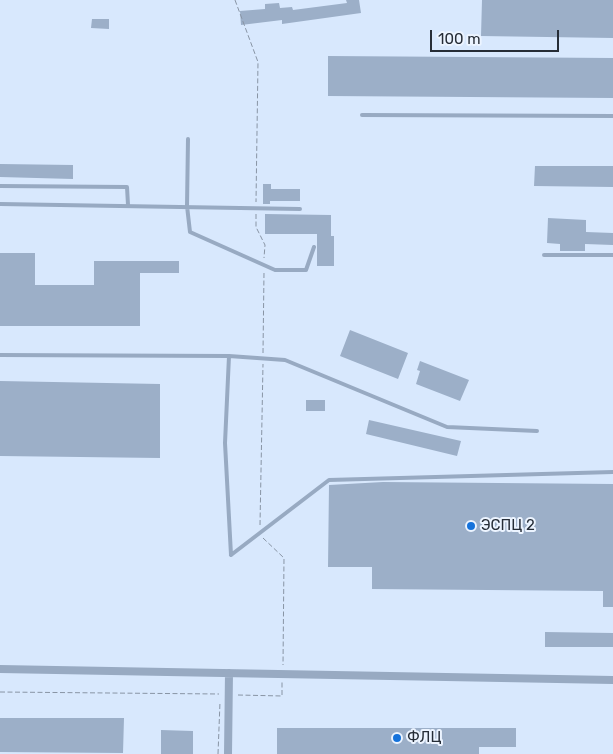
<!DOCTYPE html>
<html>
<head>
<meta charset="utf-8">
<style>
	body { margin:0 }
	#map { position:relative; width:613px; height:754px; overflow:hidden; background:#d8e8fd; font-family:Rubik,sans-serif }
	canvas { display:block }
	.scale { position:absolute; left:430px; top:30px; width:129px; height:22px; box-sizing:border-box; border:2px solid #262d37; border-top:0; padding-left:6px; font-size:15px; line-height:18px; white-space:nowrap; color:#262d37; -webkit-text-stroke:4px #ecf4ff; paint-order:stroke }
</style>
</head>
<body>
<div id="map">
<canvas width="613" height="754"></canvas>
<div class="scale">100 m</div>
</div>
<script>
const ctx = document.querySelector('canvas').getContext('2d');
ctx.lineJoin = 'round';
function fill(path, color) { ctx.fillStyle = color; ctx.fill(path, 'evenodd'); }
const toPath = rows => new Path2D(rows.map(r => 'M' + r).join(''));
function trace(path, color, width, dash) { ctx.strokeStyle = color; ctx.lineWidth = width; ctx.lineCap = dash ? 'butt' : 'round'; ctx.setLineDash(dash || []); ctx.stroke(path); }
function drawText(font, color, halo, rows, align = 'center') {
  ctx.font = font + ' Rubik,sans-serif'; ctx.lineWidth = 4; ctx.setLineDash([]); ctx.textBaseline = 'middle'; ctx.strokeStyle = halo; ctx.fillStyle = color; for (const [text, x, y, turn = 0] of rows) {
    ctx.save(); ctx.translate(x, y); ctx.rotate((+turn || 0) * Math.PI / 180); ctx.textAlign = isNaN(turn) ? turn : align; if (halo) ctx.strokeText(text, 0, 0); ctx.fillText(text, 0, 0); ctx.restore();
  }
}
const building = toPath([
	[346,0,359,0,361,13,282,24,282,20,241,25,240,11,265,9,265,4,279,3,280,8,292,7,293,10,347,3],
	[482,0,613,0,613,38,481,36],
	[92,19,109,19,109,29,91,28],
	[328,56,613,58,613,98,328,96],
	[0,164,73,165,73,179,0,177],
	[535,166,613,166,613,187,534,186],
	[263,184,271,184,271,189,300,189,300,201,270,201,270,204,263,204],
	[265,214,331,215,331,236,334,236,334,266,317,266,317,234,265,234],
	[548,218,586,220,586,232,613,233,613,245,585,244,585,251,560,251,560,244,547,243],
	[0,253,35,253,35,285,94,285,94,261,179,261,179,273,140,273,140,326,0,326],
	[350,330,408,353,398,379,340,356],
	[420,361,469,380,460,401,416,384,420,371,417,370],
	[0,381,160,384,160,458,0,456],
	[306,400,325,400,325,411,306,411],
	[369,420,461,441,457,456,366,434],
	[383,482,613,484,613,607,603,607,603,591,372,589,372,567,328,567,329,485],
	[545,632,613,633,613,647,545,647],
	[0,718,124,718,123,753,0,752],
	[277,728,516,728,516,747,479,747,479,754,277,754],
	[161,730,193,731,193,754,161,754]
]);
const path = toPath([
	[235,0,258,62,256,202],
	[256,214,256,227,265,245,264,258],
	[263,353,264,272],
	[260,525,263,364],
	[263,538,284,558,283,665],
	[0,692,219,694],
	[238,695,282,696,282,681],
	[218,754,220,702]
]);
const service = toPath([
	[362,115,613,116],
	[188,139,187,206,190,232,275,270,306,270,314,247],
	[0,186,127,187,128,205],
	[0,204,300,209],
	[544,255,613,255],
	[0,355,229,356,225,443,231,555],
	[229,356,285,360,447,427,537,431],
	[231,555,329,480,613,472]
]);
const minor = toPath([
	[0,669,613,680],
	[228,754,229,673]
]);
const markers = [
	[471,526,5,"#1572db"],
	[397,738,5,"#1572db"]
];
const poiNames = [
	["ЭСПЦ 2",481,526],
	["ФЛЦ",407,738]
];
fill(building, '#9cafc8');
trace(path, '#8894a4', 1, [5, 2.5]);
trace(service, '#98aac2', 4);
trace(minor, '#98aac2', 8);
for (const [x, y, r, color] of markers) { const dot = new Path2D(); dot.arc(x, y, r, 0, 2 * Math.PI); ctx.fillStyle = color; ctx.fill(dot); trace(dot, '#ecf4ff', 2); }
drawText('15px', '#262d37', '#ecf4ff', poiNames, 'left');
</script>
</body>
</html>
